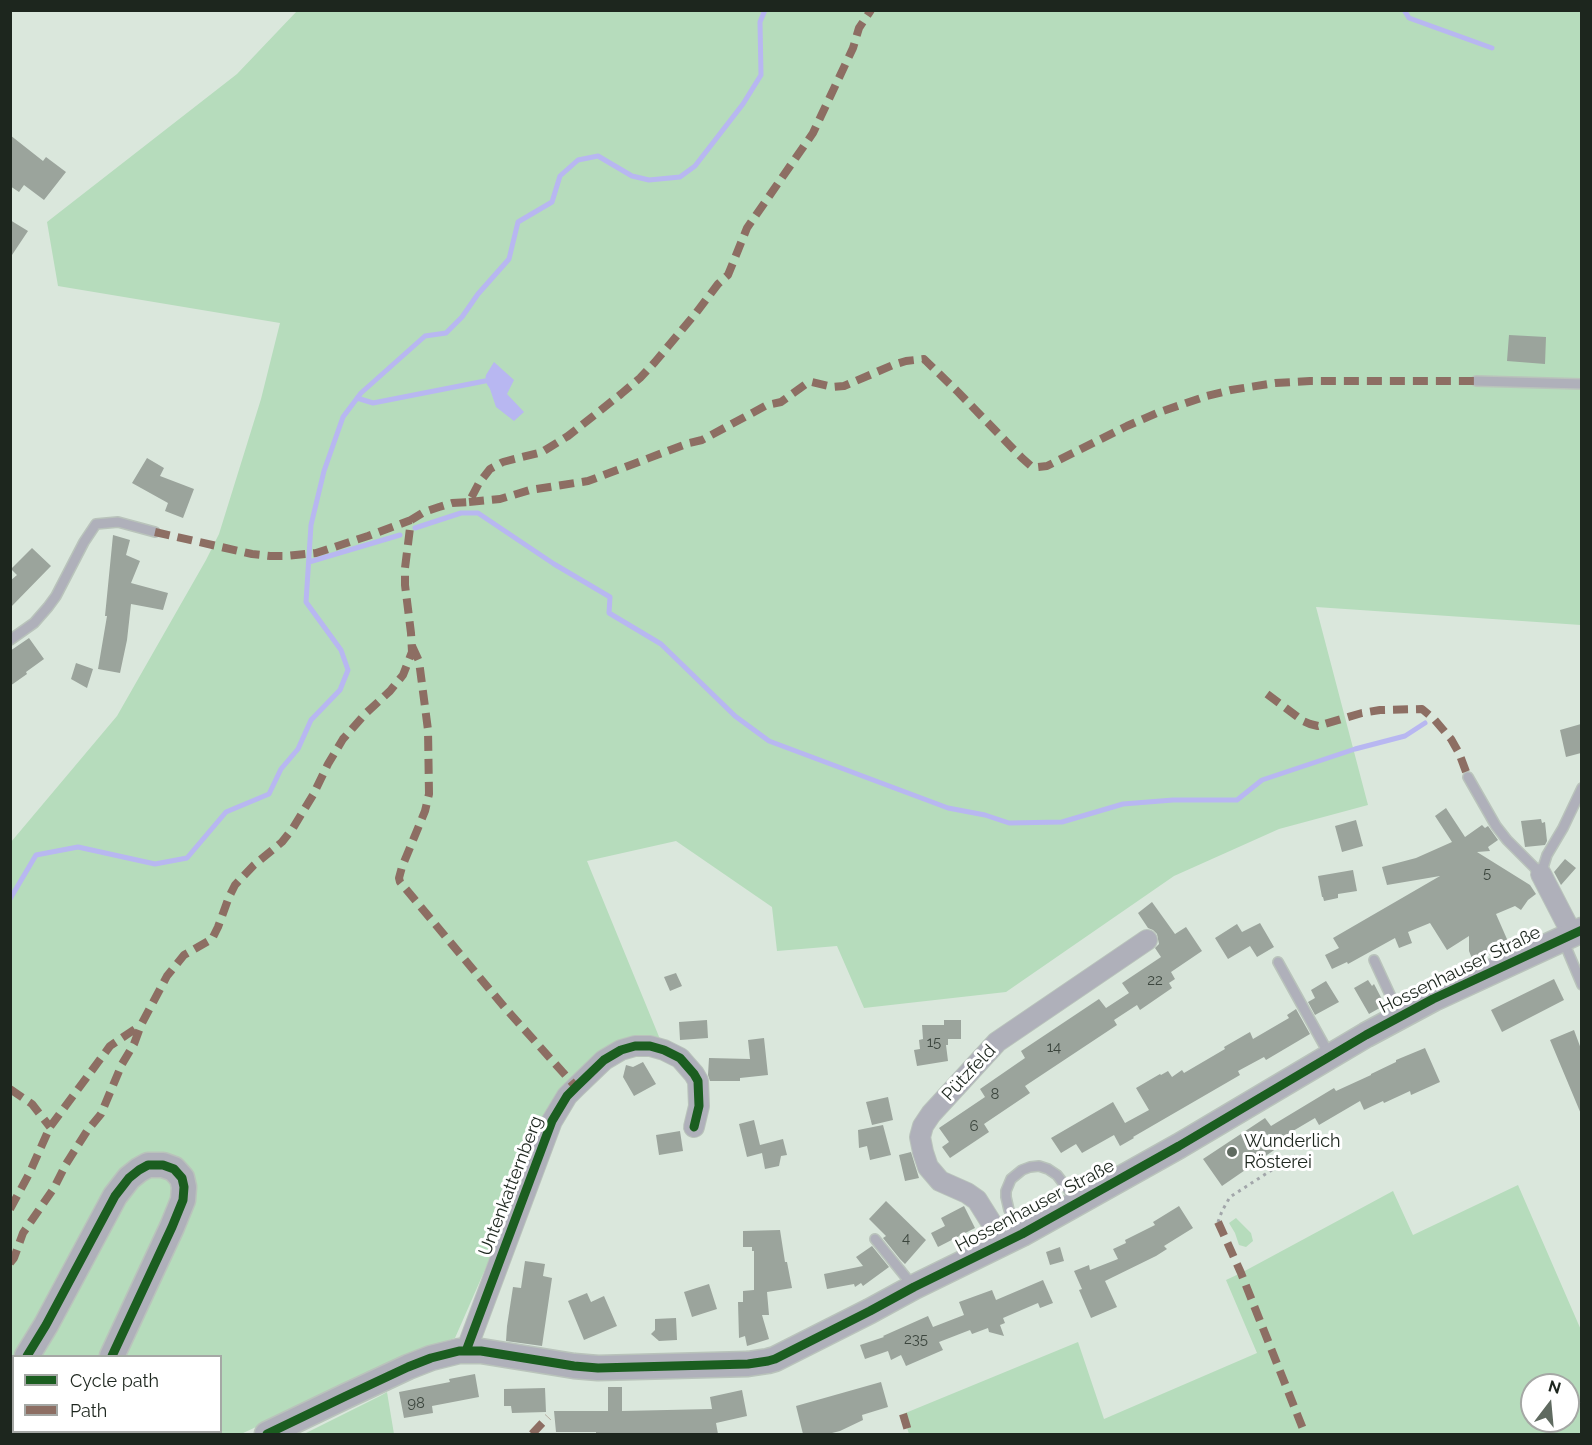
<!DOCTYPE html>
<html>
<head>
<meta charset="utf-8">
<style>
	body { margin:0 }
	#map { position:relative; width:1592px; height:1445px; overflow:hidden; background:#dae7dc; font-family:Raleway,sans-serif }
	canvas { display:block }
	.frame { position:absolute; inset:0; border:12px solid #1d261e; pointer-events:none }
	.legend { position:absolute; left:12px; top:1355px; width:210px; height:78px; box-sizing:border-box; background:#fff; border:2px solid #a5a8a5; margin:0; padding:8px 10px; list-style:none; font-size:18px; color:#1d261e }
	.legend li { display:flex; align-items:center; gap:12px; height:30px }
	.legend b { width:30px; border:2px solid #a5a8a5 }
	.north { position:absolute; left:1520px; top:1373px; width:60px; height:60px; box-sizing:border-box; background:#fff; border:2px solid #a5a8a5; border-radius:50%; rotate:16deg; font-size:16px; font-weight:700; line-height:24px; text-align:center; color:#1d261e }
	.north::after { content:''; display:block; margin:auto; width:21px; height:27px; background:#5f6a60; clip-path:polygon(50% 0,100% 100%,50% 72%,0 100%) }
</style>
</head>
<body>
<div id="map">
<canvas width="1592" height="1445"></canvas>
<div class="frame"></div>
<ul class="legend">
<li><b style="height:8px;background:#1b5e20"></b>Cycle path</li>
<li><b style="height:8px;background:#8d6e63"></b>Path</li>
</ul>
<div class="north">N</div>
</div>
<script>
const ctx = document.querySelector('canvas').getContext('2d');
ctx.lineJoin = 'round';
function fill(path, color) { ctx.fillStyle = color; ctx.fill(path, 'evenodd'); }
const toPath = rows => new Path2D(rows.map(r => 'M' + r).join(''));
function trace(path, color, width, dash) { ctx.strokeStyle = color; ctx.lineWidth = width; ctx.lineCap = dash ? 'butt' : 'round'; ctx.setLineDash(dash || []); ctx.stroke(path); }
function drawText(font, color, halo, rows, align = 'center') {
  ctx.font = font + ' Raleway,sans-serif'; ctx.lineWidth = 6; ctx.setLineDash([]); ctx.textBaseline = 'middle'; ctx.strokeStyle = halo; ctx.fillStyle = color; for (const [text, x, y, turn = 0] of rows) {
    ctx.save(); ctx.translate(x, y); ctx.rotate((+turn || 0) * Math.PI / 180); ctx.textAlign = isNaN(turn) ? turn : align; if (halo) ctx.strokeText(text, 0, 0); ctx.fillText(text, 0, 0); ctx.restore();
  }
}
const green = toPath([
	[297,11,1581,11,1581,625,1316,607,1368,805,1279,829,1174,876,1006,992,864,1008,837,946,777,951,772,907,676,841,587,861,662,1044,645,1042,565,1087,455,1338,424,1349,241,1434,11,1434,11,842,117,716,206,560,219,534,261,399,280,323,58,286,47,222,237,74],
	[14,1356,220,1356,220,1432,14,1432],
	[1518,1185,1581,1330,1581,1434,909,1434,903,1414,1078,1342,1104,1419,1257,1353,1226,1280,1241,1273,1393,1191,1413,1235],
	[1532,1385,1568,1385,1568,1421,1532,1421],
	[1236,1218,1251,1233,1253,1241,1246,1247,1239,1245,1235,1233,1229,1223],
	[387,1392,394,1434,304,1434,380,1396]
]);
const water = toPath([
	[494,362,514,380,507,394,524,412,514,421,496,407,490,389,485,381,486,375]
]);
const stream = toPath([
	[1404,10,1409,18,1492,48],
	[357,398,373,403,485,381],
	[415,528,461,513,478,513,554,564,610,597,609,613,661,644,735,716,769,741,948,808,985,815,1009,823,1062,822,1123,804,1173,800,1237,800,1262,780,1355,749,1405,736,1425,723],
	[309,562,400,535],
	[10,899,36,855,78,847,155,864,187,858,226,812,269,794,281,769,298,749,311,720,340,690,348,670,341,650,306,602,311,525,324,471,343,417,361,393,425,336,446,333,462,317,478,294,509,259,518,222,552,202,560,176,578,160,598,156,632,176,649,180,680,177,695,166,743,104,761,75,760,22,765,10]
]);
const building = toPath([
	[10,135,43,161,46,157,66,172,44,200,24,185,19,192,10,186],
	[10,220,28,231,10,258],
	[1509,335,1546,337,1545,364,1507,361],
	[147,458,164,468,160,476,194,489,183,518,165,511,168,503,132,483],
	[113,535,130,540,126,555,140,561,131,583,168,593,163,610,131,604,127,640,120,673,98,669,107,616,105,616],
	[32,548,51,566,10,608,10,581,17,575,11,569],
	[29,638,44,659,26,672,27,674,10,686,10,651],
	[76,663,93,669,87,688,71,679],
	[1581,724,1581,753,1566,757,1560,730],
	[1446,808,1465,837,1482,825,1485,828,1488,826,1498,840,1488,847,1490,851,1477,852,1530,885,1536,894,1528,900,1521,910,1515,906,1496,914,1510,946,1473,961,1469,951,1469,936,1447,950,1430,923,1408,932,1412,943,1399,948,1395,938,1348,964,1347,962,1332,969,1325,955,1339,948,1333,938,1440,876,1387,885,1382,867,1416,858,1452,842,1435,816],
	[1541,819,1542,823,1545,822,1547,841,1545,845,1525,847,1521,821],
	[1356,820,1363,846,1342,852,1335,826],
	[1565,859,1576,868,1561,885,1554,872],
	[1353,870,1357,891,1338,894,1338,898,1324,901,1323,897,1322,897,1318,876],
	[1152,902,1175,934,1186,927,1202,951,1171,972,1175,979,1169,983,1172,988,1140,1010,1137,1005,1114,1020,1117,1025,1025,1086,1030,1093,984,1124,989,1132,950,1158,942,1147,949,1142,939,1128,985,1097,980,1089,1025,1058,1021,1051,1099,999,1106,1008,1129,993,1122,983,1161,957,1155,948,1159,944,1157,934,1153,930,1148,928,1138,913],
	[1260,923,1274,947,1257,957,1250,946,1228,959,1215,938,1237,924,1242,932],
	[676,973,682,986,670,991,664,977],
	[1554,979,1564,1000,1502,1032,1491,1010],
	[1368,980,1372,986,1374,984,1385,1005,1369,1014,1354,988],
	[1326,981,1339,1002,1315,1015,1308,1002,1315,998,1311,990],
	[1296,1009,1310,1034,1266,1060,1264,1057,1238,1071,1240,1075,1133,1137,1134,1138,1120,1146,1114,1135,1082,1153,1076,1144,1061,1153,1051,1138,1113,1102,1125,1123,1149,1110,1136,1088,1160,1074,1161,1075,1168,1071,1172,1077,1182,1070,1184,1073,1225,1049,1224,1047,1250,1032,1253,1039,1289,1018,1287,1015],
	[707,1020,708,1038,680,1040,679,1022],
	[944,1020,961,1020,961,1039,948,1039,948,1045,946,1045,948,1061,917,1066,914,1050,920,1049,919,1040,923,1039,922,1025,944,1025],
	[1574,1030,1581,1049,1581,1114,1550,1040],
	[764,1038,768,1075,740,1078,740,1081,710,1081,708,1075,709,1058,750,1059,748,1040],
	[1425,1048,1440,1082,1411,1095,1410,1091,1384,1103,1383,1101,1364,1110,1360,1101,1319,1125,1315,1118,1276,1141,1280,1146,1222,1186,1203,1159,1265,1118,1271,1126,1334,1088,1336,1091,1371,1075,1371,1074,1396,1062,1396,1060],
	[643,1062,656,1084,634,1096,623,1077,626,1065,633,1067],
	[888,1097,893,1120,872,1125,866,1102],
	[754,1120,760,1145,783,1139,787,1155,781,1156,779,1166,765,1169,762,1153,747,1157,739,1124],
	[883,1125,891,1155,870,1160,867,1146,859,1148,858,1130],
	[680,1131,683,1151,659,1155,656,1135],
	[911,1152,919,1178,905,1181,899,1155],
	[886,1201,926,1240,905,1264,900,1259,883,1238,886,1236,869,1219],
	[964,1206,975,1228,938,1247,931,1233,945,1226,941,1218],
	[1179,1206,1193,1228,1164,1246,1167,1249,1156,1256,1105,1281,1117,1307,1091,1318,1079,1290,1082,1289,1074,1271,1089,1265,1090,1270,1118,1259,1113,1249,1126,1243,1125,1240,1155,1225,1153,1222],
	[780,1230,785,1262,787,1262,792,1288,767,1292,769,1315,762,1315,769,1339,747,1346,745,1336,739,1338,738,1302,743,1302,743,1291,754,1290,754,1251,752,1251,752,1247,743,1247,743,1231],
	[872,1246,889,1267,863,1286,861,1283,855,1287,854,1284,827,1289,824,1274,863,1266,856,1257],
	[1060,1247,1064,1261,1050,1265,1046,1252],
	[525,1261,545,1264,543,1276,552,1278,542,1346,506,1341,507,1326,513,1287,521,1288],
	[1043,1280,1053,1303,1040,1308,1038,1303,1003,1318,1005,1323,1000,1325,1004,1336,989,1332,988,1328,972,1334,970,1330,939,1342,943,1350,906,1366,901,1355,891,1360,888,1351,865,1359,860,1345,884,1337,883,1336,928,1316,933,1327,964,1315,959,1302,992,1290,996,1300],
	[709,1284,717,1309,692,1317,684,1292],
	[587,1293,591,1302,604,1296,617,1326,584,1340,568,1301],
	[676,1318,677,1340,659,1341,651,1334,655,1330,655,1319],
	[475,1374,479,1397,432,1406,433,1413,404,1418,399,1392,450,1382,449,1379],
	[881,1382,888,1407,862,1415,863,1420,840,1431,828,1434,803,1434,796,1406],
	[608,1387,622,1387,622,1411,712,1409,710,1397,742,1390,747,1416,716,1423,718,1434,596,1434,596,1432,556,1432,554,1411,608,1411],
	[545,1388,546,1412,512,1413,511,1406,504,1406,504,1389]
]);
const path = toPath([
	[1218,1222,1222,1211,1230,1197,1295,1155]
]);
const service = toPath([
	[1476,381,1582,384],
	[10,640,34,623,48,607,56,596,84,542,96,524,118,522,155,532],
	[1468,777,1496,826,1507,840,1541,874],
	[1541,874,1547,855,1563,828,1582,788],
	[1563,940,1582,985],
	[1374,960,1392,999,1401,1014],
	[1278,962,1329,1054],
	[1021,1232,1009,1210,1006,1197,1006,1191,1011,1179,1022,1170,1030,1167,1039,1166,1048,1169,1057,1175,1077,1201],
	[875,1239,913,1286]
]);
const minor = toPath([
	[1541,874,1572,934],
	[1004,1243,977,1200,967,1193,940,1181,928,1167,923,1152,920,1137,923,1126,931,1114,997,1042,1147,940],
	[466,1351,552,1121,567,1096,576,1087,604,1060,621,1050,635,1046,650,1046,664,1050,680,1058,694,1074,698,1081,699,1106,694,1127]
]);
const tertiary = toPath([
	[27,1356,46,1325,115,1196,129,1178,139,1170,148,1165,163,1165,174,1169,182,1178,184,1187,183,1200,172,1227,112,1356],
	[10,1378,14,1375],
	[72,1434,74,1432],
	[267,1434,346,1396,408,1367,431,1358,459,1351,481,1351,574,1366,598,1368,748,1364,768,1361,775,1359,870,1311,914,1287,1022,1234,1179,1146,1366,1035,1433,999,1582,930]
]);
const quiet = toPath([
	[469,502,500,499,530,490,588,481,689,443,702,440,767,405,781,402,806,384,812,382,833,387,844,386,893,365,906,361,924,359,958,392,1022,458,1031,466,1038,467,1047,466,1127,426,1157,413,1207,396,1231,390,1275,383,1310,381,1476,381],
	[155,532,252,554,270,556,286,556,316,553,368,536,411,520],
	[412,646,419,661,428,730,429,794,425,811,402,867,399,878,400,882,506,1009,576,1087],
	[1267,694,1303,721,1310,724,1318,726,1362,713,1380,710,1422,709,1434,719,1451,739,1459,753,1468,777],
	[10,1089,32,1104,50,1127],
	[10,1209,29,1174,50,1127,110,1046,141,1025],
	[1218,1222,1241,1273,1305,1434],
	[10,1263,14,1258,23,1233,54,1188,66,1164,87,1131,101,1114,122,1064,134,1044,141,1025,167,976,184,955,212,939,218,927,229,897,235,885,254,865,282,842,293,828,313,795,328,764,343,739,365,714,390,691,403,675,412,652,411,633,405,585,405,568,411,520,424,512,439,507,452,503,469,502,479,483,490,469,503,462,542,452,568,436,621,394,640,378,655,362,696,313,718,284,728,275,747,228,813,133,853,48,859,28,871,10],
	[903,1414,909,1434],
	[532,1434,548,1417]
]);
const cycleway = toPath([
	[466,1351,552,1121,567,1096,576,1087,604,1060,621,1050,635,1046,650,1046,664,1050,680,1058,694,1074,698,1081,699,1106,694,1127],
	[27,1356,46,1325,115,1196,129,1178,139,1170,148,1165,163,1165,174,1169,182,1178,184,1187,183,1200,172,1227,112,1356],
	[267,1434,346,1396,408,1367,431,1358,459,1351,481,1351,574,1366,598,1368,748,1364,768,1361,775,1359,870,1311,914,1287,1022,1234,1179,1146,1366,1035,1433,999,1582,930]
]);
const markers = [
	[1232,1152,6,"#5f6a60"]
];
const numberNames = [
	["5",1487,873],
	["22",1155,980],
	["15",934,1042],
	["14",1054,1047],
	["8",995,1094],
	["6",974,1126],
	["4",906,1238],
	["235",916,1339],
	["98",416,1403]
];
const streetNames = [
	["Hossenhauser Straße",1460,970,-26],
	["Pützfeld",969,1073,-47],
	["Untenkatternberg",511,1186,-69],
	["Hossenhauser Straße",1035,1206,-28]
];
const poiNames = [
	["Wunderlich",1244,1142],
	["Rösterei",1244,1163]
];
fill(green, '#b6dcbc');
fill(water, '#b8b7f1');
trace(stream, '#b8b7f1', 5);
fill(building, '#9ba49c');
trace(service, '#b9c3bb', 12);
trace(minor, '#b9c3bb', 22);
trace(tertiary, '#b9c3bb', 27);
trace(path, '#a2a6aa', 3, [3, 4.5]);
trace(service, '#afb0ba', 9);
trace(minor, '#afb0ba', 20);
trace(tertiary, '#afb0ba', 24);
trace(quiet, '#8d6e63', 8, [15, 8]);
trace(cycleway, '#1b5e20', 9);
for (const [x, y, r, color] of markers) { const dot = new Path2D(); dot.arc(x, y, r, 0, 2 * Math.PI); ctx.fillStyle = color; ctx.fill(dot); trace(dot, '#fff', 2); }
drawText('15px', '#3c463e', null, numberNames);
drawText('18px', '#1d261e', '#fff', streetNames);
drawText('18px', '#1d261e', '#fff', poiNames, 'left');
</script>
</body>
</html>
